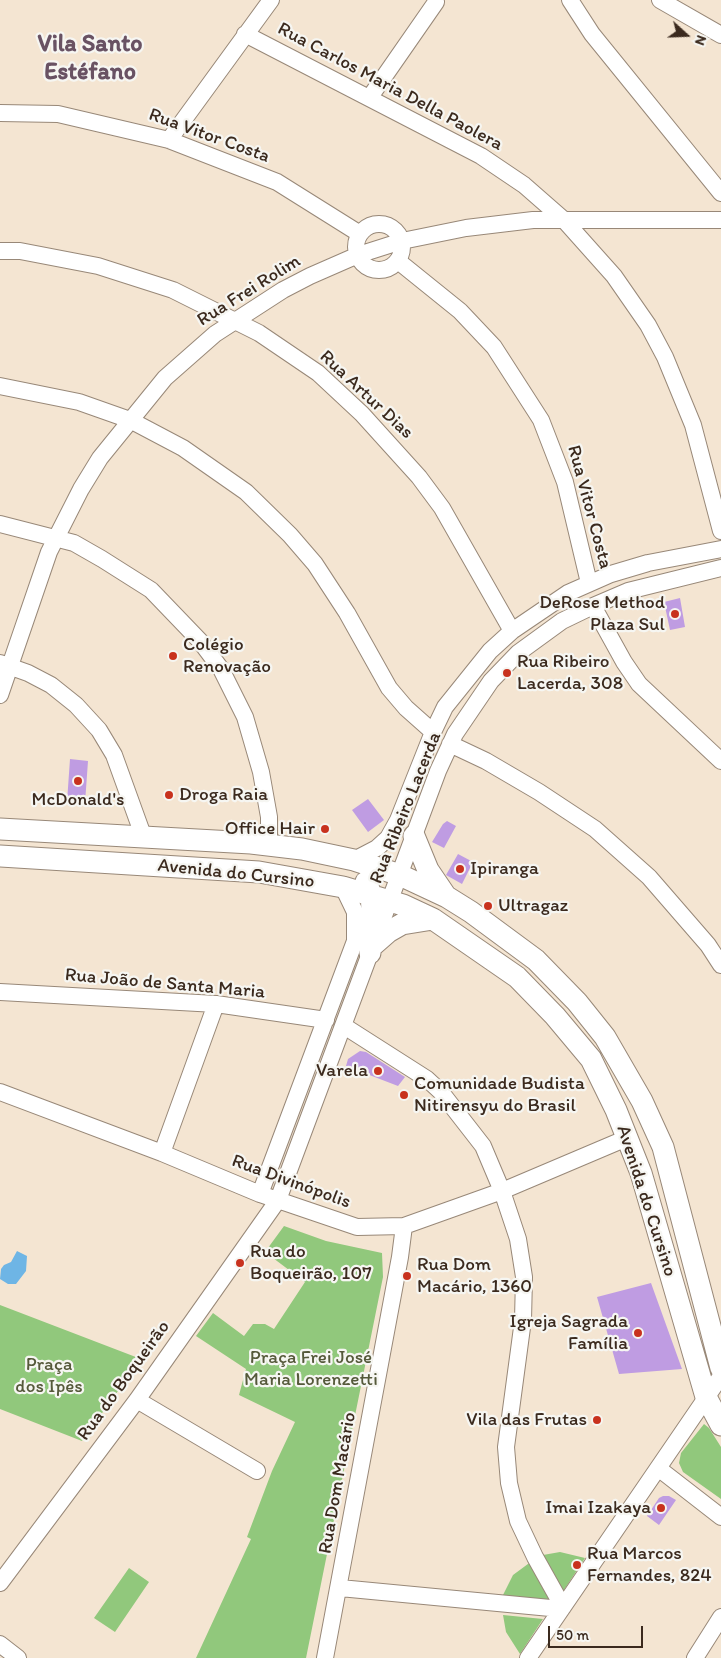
<!DOCTYPE html>
<html>
<head>
<meta charset="utf-8">
<style>
	body { margin:0 }
	#map { position:relative; width:721px; height:1658px; overflow:hidden; background:#f4e5d2; font-family:Itim,sans-serif }
	canvas { display:block }
	.north { position:absolute; left:661px; top:10px; width:50px; height:50px; -webkit-text-stroke:4px #f6f6f2; paint-order:stroke; rotate:110deg; font-size:14px; font-weight:700; line-height:20px; text-align:center; color:#3b2a1e }
	.north::after { content:''; display:block; margin:auto; width:18px; height:22px; background:#3b2a1e; clip-path:polygon(50% 0,100% 100%,50% 72%,0 100%) }
	.scale { position:absolute; left:548px; top:1626px; width:95px; height:22px; box-sizing:border-box; border:2px solid #3b2a1e; border-top:0; padding-left:6px; font-size:15px; line-height:18px; white-space:nowrap; color:#3b2a1e; -webkit-text-stroke:4px #f6f6f2; paint-order:stroke }
</style>
</head>
<body>
<div id="map">
<canvas width="721" height="1658"></canvas>
<div class="north">N</div>
<div class="scale">50 m</div>
</div>
<script>
const ctx = document.querySelector('canvas').getContext('2d');
ctx.lineJoin = 'round';
function fill(path, color) { ctx.fillStyle = color; ctx.fill(path, 'evenodd'); }
const toPath = rows => new Path2D(rows.map(r => 'M' + r).join(''));
function trace(path, color, width, dash) { ctx.strokeStyle = color; ctx.lineWidth = width; ctx.lineCap = dash ? 'butt' : 'round'; ctx.setLineDash(dash || []); ctx.stroke(path); }
function drawText(font, color, halo, rows, align = 'center') {
  ctx.font = font + ' Itim,sans-serif'; ctx.lineWidth = 4.5; ctx.setLineDash([]); ctx.textBaseline = 'middle'; ctx.strokeStyle = halo; ctx.fillStyle = color; for (const [text, x, y, turn = 0] of rows) {
    ctx.save(); ctx.translate(x, y); ctx.rotate((+turn || 0) * Math.PI / 180); ctx.textAlign = isNaN(turn) ? turn : align; if (halo) ctx.strokeText(text, 0, 0); ctx.fillText(text, 0, 0); ctx.restore();
  }
}
const green = toPath([
	[284,1226,326,1241,382,1253,383,1277,306,1658,196,1658,251,1539,247,1537,272,1471,295,1422,239,1395,246,1369,196,1336,213,1313,244,1336,253,1324,265,1324,274,1329,305,1282,265,1252],
	[0,1305,141,1359,82,1441,0,1409],
	[704,1424,709,1428,721,1447,721,1499,683,1472,679,1463,681,1453],
	[560,1552,585,1558,562,1593,543,1555],
	[532,1561,555,1601,503,1595,513,1575],
	[129,1568,149,1582,115,1632,94,1618],
	[503,1615,543,1619,520,1654,506,1632]
]);
const water = toPath([
	[17,1251,27,1256,26,1271,16,1284,8,1284,0,1279,1,1269,4,1265,11,1262]
]);
const building = toPath([
	[680,598,685,627,670,630,664,602],
	[70,759,88,761,85,803,67,802],
	[368,799,384,820,368,832,352,810],
	[447,821,456,826,444,848,432,842,443,824],
	[458,854,473,862,462,884,446,875],
	[360,1051,366,1052,405,1077,398,1086,346,1066,348,1059],
	[651,1283,682,1369,619,1374,597,1297],
	[663,1496,669,1496,676,1500,659,1525,647,1516,659,1498]
]);
const minor = toPath([
	[570,0,592,34,721,193],
	[660,0,721,35],
	[245,34,481,156,524,185,564,220,614,276,648,325,665,357,693,425,721,531],
	[370,97,436,2],
	[0,113,58,114,169,140,277,182,360,234],
	[169,140,271,0],
	'356 247a23 23 0 1 1 46 0a23 23 0 1 1-46 0Z',
	[0,251,20,251,98,266,173,290,259,333,318,373,362,414,419,477,442,508,512,631],
	[398,261,460,311,494,347,541,420,565,482,589,583],
	[0,386,79,402,130,420,183,448,246,492,290,535,315,564,347,613,389,688,406,708,433,732],
	[0,524,74,543,102,559,151,590,200,641,221,669,245,717,261,772,269,817,269,846],
	[593,606,624,662,639,684,721,761],
	[0,663,28,673,51,685,76,705,99,730,114,755,144,838],
	[0,695,49,552,81,489,100,458,165,378,215,334,283,290,310,276,358,255,402,241,466,228,533,220,721,220],
	[450,744,486,761,539,792,595,829,649,877,708,945,721,965],
	[354,860,377,848,388,838,398,820,433,732,445,707,490,651,512,631,568,593,611,574,648,563,721,549],
	[0,992,216,1004,326,1020],
	[344,1026,427,1079,441,1092,483,1146,502,1191,518,1239,524,1277,523,1320,506,1447,509,1483,518,1521,535,1557,563,1607],
	[0,1092,162,1153,260,1194,357,1227,404,1226,502,1191,627,1138],
	[162,1153,216,1004],
	[260,1194,355,941,355,912,343,887],
	[137,1400,257,1471],
	[658,1468,721,1517],
	[0,1583,137,1400,278,1200,438,771,455,734,491,681,518,653,562,621,593,606,628,591,721,568],
	[340,1588,561,1609],
	[0,1644,18,1658],
	[325,1658,400,1257,404,1226],
	[528,1658,721,1376],
	[695,1658,721,1617]
]);
const major = toPath([
	[0,829,251,843,302,849,354,860,400,875,447,897,471,912,536,960,577,1002,605,1037,642,1101,663,1147,721,1368],
	[414,836,428,870,445,895],
	[0,856,259,872,343,887,403,905,433,919,517,977,555,1016,591,1059,616,1110,641,1173,706,1397,721,1425],
	[366,882,371,894,372,909,370,953],
	[372,946,388,932,402,924,433,919]
]);
const markers = [
	[675,614,5,"#c8321e"],
	[173,656,5,"#c8321e"],
	[507,673,5,"#c8321e"],
	[78,781,5,"#c8321e"],
	[169,795,5,"#c8321e"],
	[325,829,5,"#c8321e"],
	[460,869,5,"#c8321e"],
	[488,906,5,"#c8321e"],
	[378,1071,5,"#c8321e"],
	[404,1095,5,"#c8321e"],
	[240,1263,5,"#c8321e"],
	[407,1276,5,"#c8321e"],
	[638,1333,5,"#c8321e"],
	[597,1420,5,"#c8321e"],
	[661,1508,5,"#c8321e"],
	[577,1565,5,"#c8321e"]
];
const streetNames = [
	["Rua Carlos Maria Della Paolera",390,87,28],
	["Rua Vitor Costa",209,136,20],
	["Rua Frei Rolim",249,291,-32],
	["Rua Artur Dias",366,395,43],
	["Rua Vitor Costa",589,507,75],
	["Rua Ribeiro Lacerda",406,808,-68],
	["Avenida do Cursino",236,874,6],
	["Rua João de Santa Maria",165,984,5],
	["Rua Divinópolis",291,1182,20],
	["Avenida do Cursino",646,1201,72],
	["Rua do Boqueirão",124,1381,-54],
	["Rua Dom Macário",338,1483,-80]
];
const poiNames = [
	["DeRose Method",665,603,"right"],
	["Plaza Sul",665,625,"right"],
	["Colégio",183,645],
	["Renovação",183,667],
	["Rua Ribeiro",517,662],
	["Lacerda, 308",517,684],
	["Droga Raia",179,795],
	["McDonald's",78,800,"center"],
	["Office Hair",315,829,"right"],
	["Ipiranga",470,869],
	["Ultragaz",498,906],
	["Varela",368,1071,"right"],
	["Comunidade Budista",414,1084],
	["Nitirensyu do Brasil",414,1106],
	["Rua do",250,1252],
	["Boqueirão, 107",250,1274],
	["Rua Dom",417,1265],
	["Macário, 1360",417,1287],
	["Igreja Sagrada",628,1322,"right"],
	["Família",628,1344,"right"],
	["Vila das Frutas",587,1420,"right"],
	["Imai Izakaya",651,1508,"right"],
	["Rua Marcos",587,1554],
	["Fernandes, 824",587,1576]
];
const parkNames = [
	["Praça Frei José",311,1358],
	["Maria Lorenzetti",311,1380],
	["Praça",49,1365],
	["dos Ipês",49,1387]
];
const districtNames = [
	["Vila Santo",90,45],
	["Estéfano",90,73]
];
fill(green, '#91c87c');
fill(water, '#6eb5e5');
fill(building, '#bf9ce2');
trace(minor, '#988878', 18);
trace(major, '#988878', 23);
trace(minor, '#fff', 16);
trace(major, '#fff', 21);
for (const [x, y, r, color] of markers) { const dot = new Path2D(); dot.arc(x, y, r, 0, 2 * Math.PI); ctx.fillStyle = color; ctx.fill(dot); trace(dot, '#f6f6f2', 2); }
drawText('19px', '#3b2a1e', '#f6f6f2', streetNames);
drawText('19px', '#3b2a1e', '#f6f6f2', poiNames, 'left');
drawText('19px', '#55593a', '#f6f6f2', parkNames);
drawText('bold 24px', '#695263', '#f6f6f2', districtNames);
</script>
</body>
</html>
